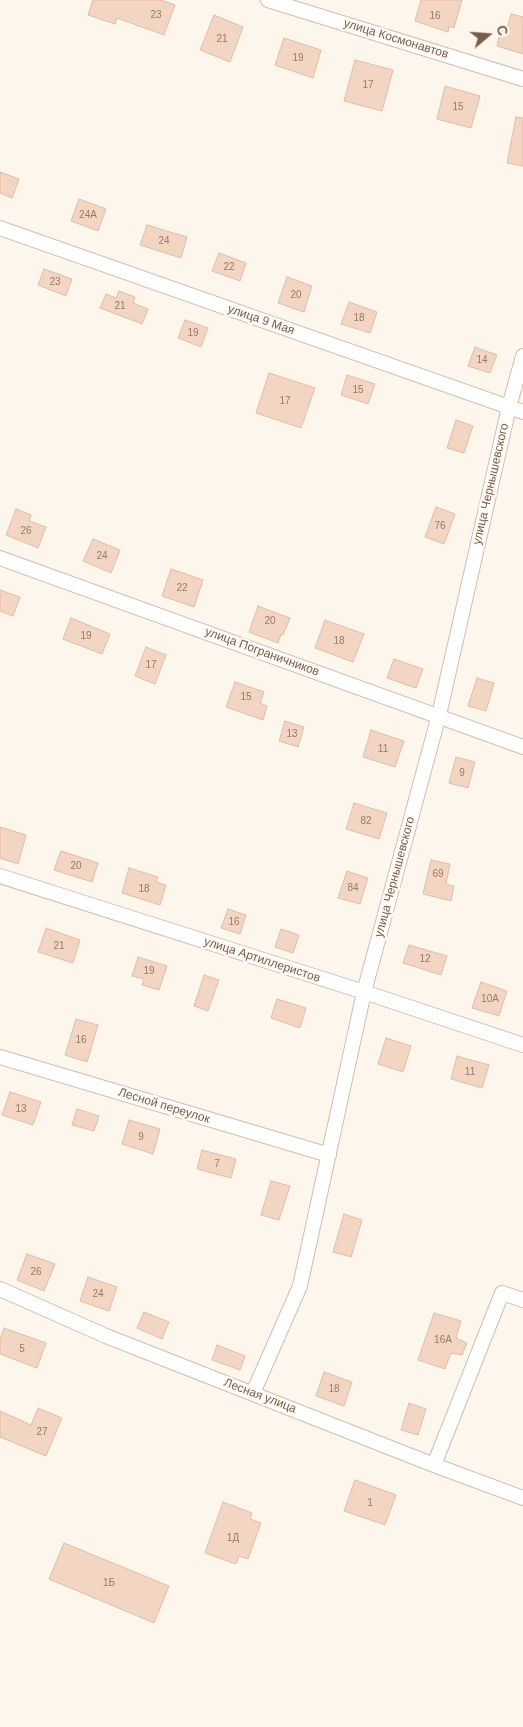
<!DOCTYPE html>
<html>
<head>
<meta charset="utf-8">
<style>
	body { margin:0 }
	#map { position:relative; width:523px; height:1727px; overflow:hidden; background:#fdf6ec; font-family:Helvetica,sans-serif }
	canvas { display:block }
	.north { position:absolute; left:463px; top:10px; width:50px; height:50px; -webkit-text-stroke:4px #fffaf3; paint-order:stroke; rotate:72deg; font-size:14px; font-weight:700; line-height:20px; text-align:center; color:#7a5c4d }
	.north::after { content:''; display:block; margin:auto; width:18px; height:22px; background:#7a5c4d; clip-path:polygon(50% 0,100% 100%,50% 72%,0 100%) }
</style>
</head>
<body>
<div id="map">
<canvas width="523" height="1727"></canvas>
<div class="north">С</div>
</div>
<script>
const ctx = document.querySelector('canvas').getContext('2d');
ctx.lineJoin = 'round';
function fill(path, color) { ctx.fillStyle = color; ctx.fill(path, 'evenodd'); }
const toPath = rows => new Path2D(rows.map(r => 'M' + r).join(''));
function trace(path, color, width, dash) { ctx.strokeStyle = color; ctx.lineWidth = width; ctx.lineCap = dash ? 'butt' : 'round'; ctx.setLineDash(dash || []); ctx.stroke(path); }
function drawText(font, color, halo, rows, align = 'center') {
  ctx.font = font + ' Helvetica,sans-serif'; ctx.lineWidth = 4.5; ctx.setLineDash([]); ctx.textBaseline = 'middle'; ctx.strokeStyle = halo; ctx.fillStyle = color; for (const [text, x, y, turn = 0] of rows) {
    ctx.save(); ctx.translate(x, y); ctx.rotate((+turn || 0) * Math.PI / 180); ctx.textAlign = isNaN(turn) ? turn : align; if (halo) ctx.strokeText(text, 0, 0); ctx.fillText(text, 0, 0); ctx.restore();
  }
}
const building = toPath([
	[93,0,161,0,175,5,164,35,117,18,115,24,88,15,93,0],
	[421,0,462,0,454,28,449,26,448,32,415,21,421,0],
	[511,14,523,17,523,54,497,46,501,28,507,29,511,14],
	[214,15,243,27,230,62,200,50,214,15],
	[284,38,321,50,313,78,275,65,284,38],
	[355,60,393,70,382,111,344,101,355,60],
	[445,86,480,96,471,128,437,119,445,86],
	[516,117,523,118,523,166,507,163,516,117],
	[0,172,19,179,12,198,0,193,0,172],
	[79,199,106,209,98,231,71,221,79,199],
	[147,225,187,237,181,258,140,245,147,225],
	[219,253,246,263,240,281,212,271,219,253],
	[44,269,72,279,66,296,38,285,44,269],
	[287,277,312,286,304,312,278,303,287,277],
	[119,291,135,297,133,303,148,309,142,324,100,308,106,294,116,298,119,291],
	[349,302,377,312,370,333,341,324,349,302],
	[185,320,208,328,201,347,178,338,185,320],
	[475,347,497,355,490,373,468,366,475,347],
	[269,373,315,388,301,428,256,413,269,373],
	[347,375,375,384,368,404,341,395,347,375],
	[456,420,473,426,464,453,447,448,456,420],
	[436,507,455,514,444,544,425,537,436,507],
	[16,509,31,515,29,521,46,527,38,548,6,535,16,509],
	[93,539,120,550,111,573,83,561,93,539],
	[171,569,203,580,194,607,162,596,171,569],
	[0,590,20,597,13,616,0,611,0,590],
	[258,606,290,618,283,635,281,634,278,643,249,632,258,606],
	[71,618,110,634,102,654,63,639,71,618],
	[325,620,364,634,353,662,315,648,325,620],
	[146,647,166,655,155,684,135,676,146,647],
	[394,659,423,669,416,688,387,678,394,659],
	[477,678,494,683,486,711,468,706,477,678],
	[235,682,264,692,260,703,267,706,263,720,226,707,235,682],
	[285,721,304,727,298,747,279,741,285,721],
	[371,730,404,741,395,767,363,757,371,730],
	[456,757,475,762,468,788,449,783,456,757],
	[354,803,387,813,379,839,346,829,354,803],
	[0,827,26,835,18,864,0,858,0,827],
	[61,851,98,863,92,882,54,870,61,851],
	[431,860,450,864,446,884,454,886,451,901,423,894,431,860],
	[129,868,158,877,156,882,166,885,160,905,122,893,129,868],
	[347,871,368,878,360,904,338,898,347,871],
	[228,909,246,915,240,934,221,928,228,909],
	[46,928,80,940,73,963,38,952,46,928],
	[281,929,299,935,293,953,275,947,281,929],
	[409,945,447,956,441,975,403,963,409,945],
	[138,957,167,966,159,990,142,985,144,979,132,976,138,957],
	[204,975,219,980,208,1011,194,1006,204,975],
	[481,982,507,991,499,1016,472,1008,481,982],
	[277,999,306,1008,300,1028,271,1018,277,999],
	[76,1019,98,1025,87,1062,65,1055,76,1019],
	[386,1038,411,1046,403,1072,378,1064,386,1038],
	[457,1056,489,1065,482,1088,451,1079,457,1056],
	[10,1092,41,1102,33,1125,2,1115,10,1092],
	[77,1109,99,1116,94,1131,72,1125,77,1109],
	[129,1120,160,1129,153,1154,122,1144,129,1120],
	[202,1150,236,1159,231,1178,197,1169,202,1150],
	[271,1181,290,1186,279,1220,261,1215,271,1181],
	[344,1214,362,1220,351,1257,333,1252,344,1214],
	[27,1254,55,1264,44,1291,17,1280,27,1254],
	[88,1277,117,1287,109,1311,80,1301,88,1277],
	[144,1312,169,1322,162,1339,137,1328,144,1312],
	[434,1313,461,1321,456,1338,467,1343,462,1355,451,1353,445,1369,418,1360,434,1313],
	[4,1328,46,1343,37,1368,0,1354,0,1339,4,1328],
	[217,1345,245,1356,240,1370,212,1360,217,1345],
	[324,1372,352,1382,344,1406,316,1396,324,1372],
	[409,1403,426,1409,418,1435,401,1430,409,1403],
	[38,1408,62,1418,46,1456,0,1437,0,1411,31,1425,38,1408],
	[355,1480,396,1495,385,1525,344,1511,355,1480],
	[223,1502,252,1513,250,1519,261,1523,248,1559,239,1556,236,1564,205,1553,223,1502],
	[64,1543,169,1586,154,1623,49,1579,64,1543]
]);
const minor = toPath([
	[268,0,523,79],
	[0,228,523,412],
	[0,558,523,747],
	[0,876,364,992,523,1045],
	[0,1057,329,1155],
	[0,1289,106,1336,434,1465,523,1498],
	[253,1393,300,1286,364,992,439,715,509,407,523,356],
	[434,1465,502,1293,523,1300]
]);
const numberNames = [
	["23",156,15],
	["16",435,16],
	["21",222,39],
	["19",298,58],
	["17",368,85],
	["15",458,107],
	["24А",88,215],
	["24",164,241],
	["22",229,267],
	["23",55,282],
	["20",296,295],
	["21",120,306],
	["18",359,318],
	["19",193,333],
	["14",482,360],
	["15",358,390],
	["17",285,401],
	["76",440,526],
	["26",26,531],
	["24",102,556],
	["22",182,588],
	["20",270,621],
	["19",86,636],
	["18",339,641],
	["17",151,665],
	["15",246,697],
	["13",292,734],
	["11",383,749],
	["9",462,773],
	["82",366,821],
	["20",76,866],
	["69",438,874],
	["84",353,888],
	["18",144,889],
	["16",234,922],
	["21",59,946],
	["12",425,959],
	["19",149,971],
	["10А",490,999],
	["16",81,1040],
	["11",470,1072],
	["13",21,1109],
	["9",141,1137],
	["7",217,1164],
	["26",36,1272],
	["24",98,1294],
	["16А",443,1340],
	["5",22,1349],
	["18",334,1389],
	["27",42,1432],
	["1",370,1503],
	["1Д",233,1538],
	["1Б",109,1583]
];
const streetNames = [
	["улица Космонавтов",396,39,17],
	["улица 9 Мая",261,320,19],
	["улица Чернышевского",491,484,-77],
	["улица Пограничников",262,652,20],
	["улица Чернышевского",395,877,-75],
	["улица Артиллеристов",262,960,18],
	["Лесной переулок",164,1106,17],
	["Лесная улица",260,1396,21]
];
fill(building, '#f3d5c3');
trace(building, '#e6bba3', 1);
trace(minor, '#d1beb0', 16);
trace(minor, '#fff', 14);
drawText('10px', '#987a6a', null, numberNames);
drawText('12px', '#7a5c4d', '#fffaf3', streetNames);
</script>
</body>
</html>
